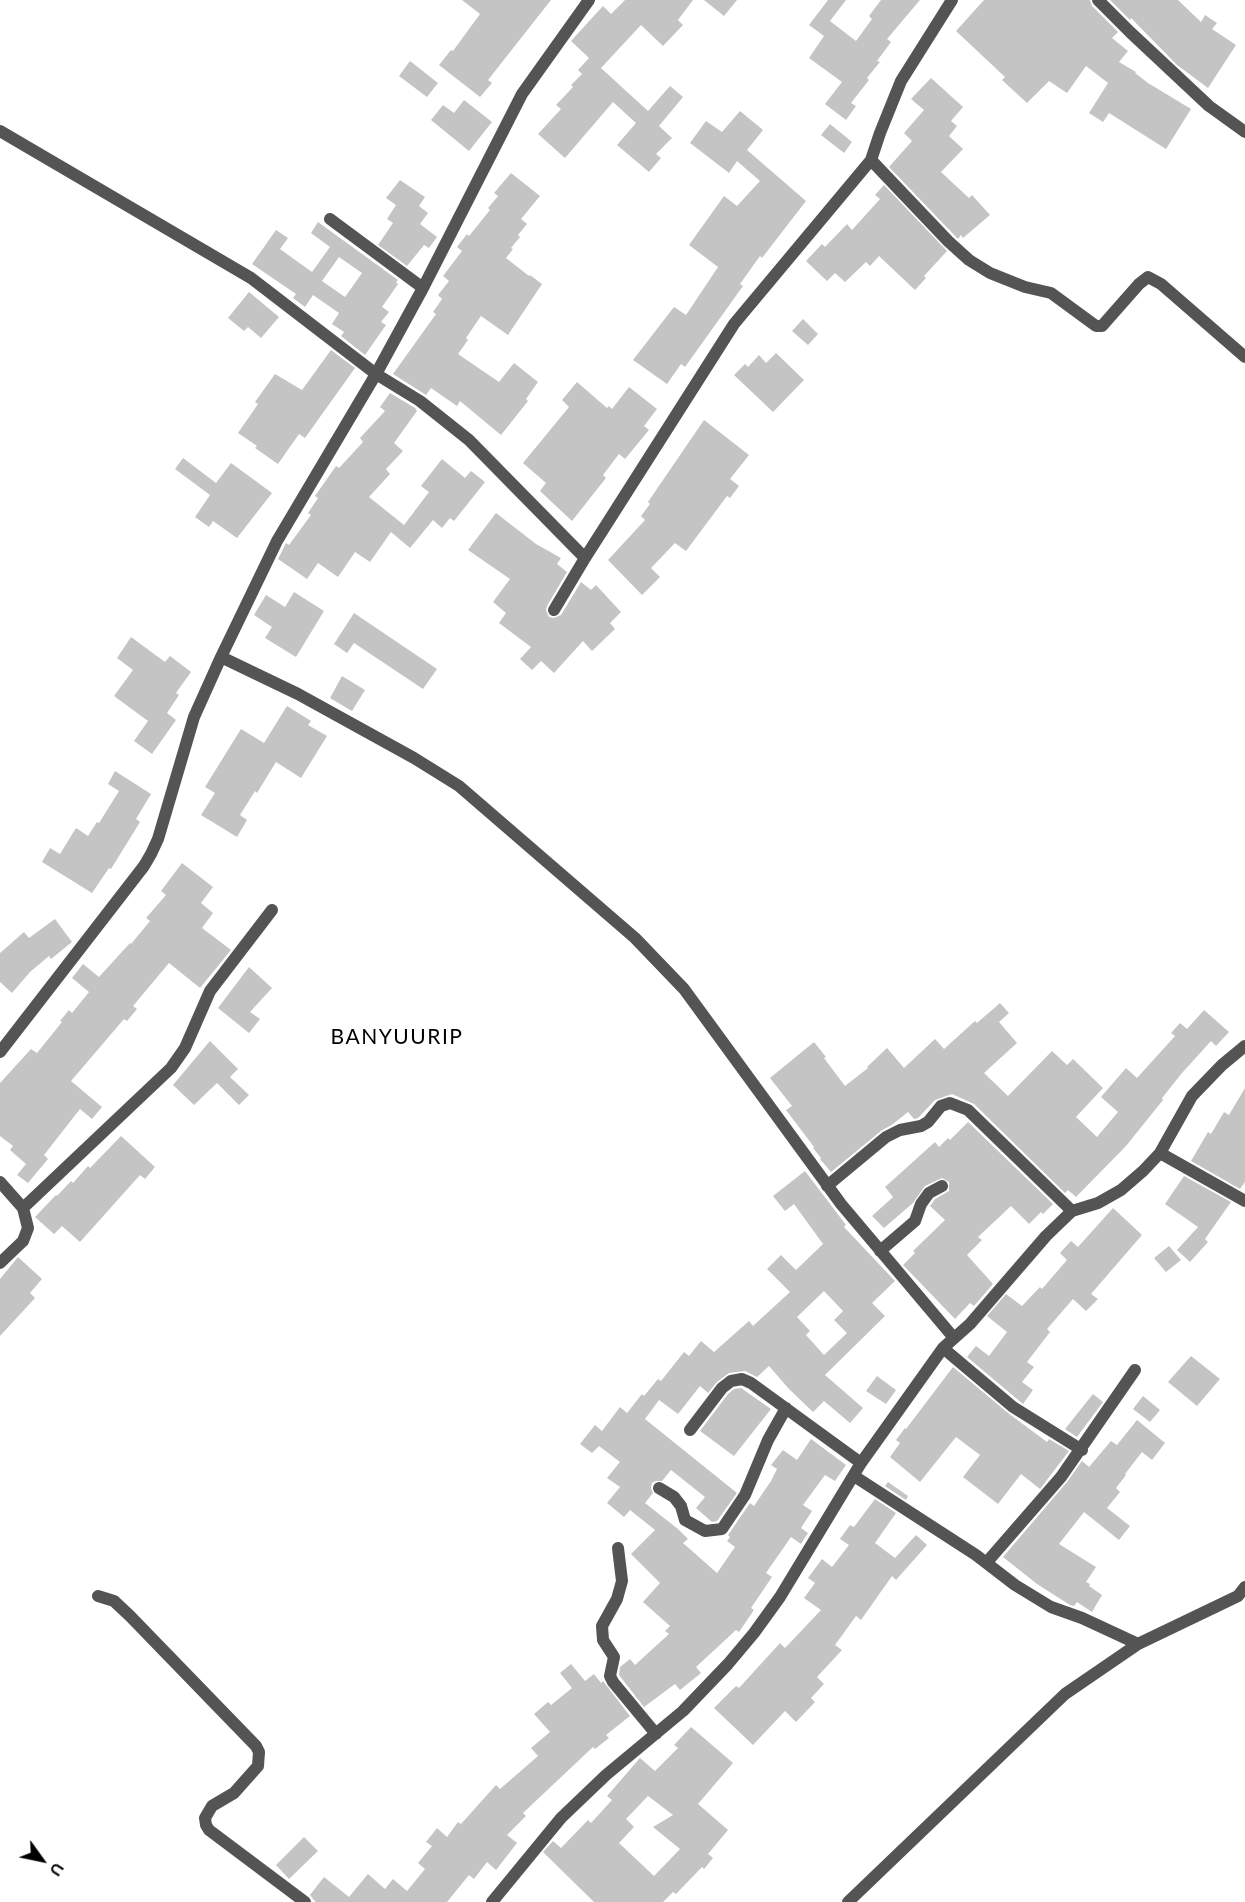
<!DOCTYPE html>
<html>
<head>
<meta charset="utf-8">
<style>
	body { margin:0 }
	#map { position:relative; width:1245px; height:1902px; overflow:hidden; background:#fff; font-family:Lato,sans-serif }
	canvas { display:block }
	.north { position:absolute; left:12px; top:1830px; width:60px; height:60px; -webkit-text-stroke:4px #fff; paint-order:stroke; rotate:123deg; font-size:16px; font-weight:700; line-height:24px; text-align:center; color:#000 }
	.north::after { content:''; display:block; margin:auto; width:21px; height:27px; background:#000; clip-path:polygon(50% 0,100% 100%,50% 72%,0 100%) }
</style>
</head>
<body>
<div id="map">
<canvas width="1245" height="1902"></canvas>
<div class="north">U</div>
</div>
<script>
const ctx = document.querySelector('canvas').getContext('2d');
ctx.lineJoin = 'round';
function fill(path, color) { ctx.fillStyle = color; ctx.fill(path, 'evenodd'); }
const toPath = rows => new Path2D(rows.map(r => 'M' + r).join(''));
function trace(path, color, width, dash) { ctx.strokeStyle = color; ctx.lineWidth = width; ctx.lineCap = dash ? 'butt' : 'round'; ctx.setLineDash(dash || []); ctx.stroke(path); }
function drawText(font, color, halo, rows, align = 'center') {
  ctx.font = font + ' Lato,sans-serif'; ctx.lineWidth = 4.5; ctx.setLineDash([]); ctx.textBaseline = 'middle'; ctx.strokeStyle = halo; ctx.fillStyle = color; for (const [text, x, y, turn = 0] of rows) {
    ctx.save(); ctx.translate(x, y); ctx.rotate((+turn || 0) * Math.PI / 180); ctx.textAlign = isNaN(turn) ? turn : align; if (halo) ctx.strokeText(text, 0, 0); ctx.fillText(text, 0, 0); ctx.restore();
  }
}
const building = toPath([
	[462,0,551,0,488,80,492,83,480,97,439,65,451,50,453,51,480,14],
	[625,0,693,0,678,20,683,25,663,46,641,25,601,68,648,111,670,86,683,97,659,126,672,138,656,154,661,158,649,172,617,145,636,123,613,102,565,158,538,134,561,109,556,105,573,87,571,85,582,74,578,70,589,58,571,41,603,6,611,14],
	[704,0,737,0,724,16],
	[828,0,846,0,830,21,856,41,872,19,869,16,881,0,920,0,887,39,891,42,877,61,880,62,867,78,869,80,851,103,856,106,846,120,825,104,842,82,809,58,824,36,809,25],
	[984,0,1090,0,1092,6,1118,32,1112,38,1128,51,1119,62,1136,72,1135,73,1148,83,1191,109,1166,149,1109,113,1103,122,1089,113,1108,83,1086,66,1067,93,1049,81,1027,103,1002,80,1005,77,956,31],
	[1110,0,1178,0,1201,22,1205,15,1217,23,1212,29,1236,45,1208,88,1177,65,1131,18,1130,20],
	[410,61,438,83,427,97,399,76],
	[931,78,963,107,951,121,957,126,949,136,963,149,941,172,969,198,972,195,990,215,963,238,961,235,958,239,889,167,912,141,904,133,924,110,911,99],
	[464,100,492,122,469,151,431,120,443,105,454,113],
	[740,111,763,130,747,150,806,201,762,258,760,256,740,284,743,286,685,367,681,364,667,384,633,360,674,307,686,315,718,267,689,245,724,196,737,206,760,181,737,161,729,173,690,143,706,121,722,132],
	[830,124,852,142,844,153,821,135],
	[511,173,540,196,521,219,527,224,518,235,520,237,511,248,513,249,506,258,529,276,530,275,542,284,508,335,481,316,466,338,468,340,458,354,499,382,514,363,538,382,526,399,528,401,501,435,460,401,457,406,431,388,426,395,393,374,436,314,433,312,442,299,438,295,449,281,443,276,462,251,457,247,467,234,469,236,490,210,488,208,498,196,494,193],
	[400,180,425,197,419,206,428,213,420,224,437,237,429,248,424,245,407,266,378,245,393,223,387,219,396,205,386,198],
	[884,185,947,251,924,276,926,278,915,290,879,256,870,266,866,262,845,282,835,273,827,281,806,261,822,244,825,247,847,224,852,230,880,199,875,195],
	[318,222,398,280,396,282,398,284,382,307,389,312,381,322,386,325,365,355,341,336,344,332,332,324,339,313,313,295,305,307,293,298,296,294,252,264,276,230,288,238,280,249,312,272,330,247,311,233],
	[339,257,362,273,345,297,322,281],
	[249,292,279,317,261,338,248,327,244,331,228,318],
	[803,319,818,334,808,345,792,331],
	[331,350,355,368,305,438,299,434,278,464,255,448,257,446,238,433,258,404,255,402,275,374,302,390],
	[776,353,804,380,773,412,734,375,745,364,748,367,759,355,766,363],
	[577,382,607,408,609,406,612,409,629,387,657,409,644,426,649,430,625,459,619,454,603,475,606,478,572,521,540,491,546,483,523,463,569,407,562,400],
	[390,393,415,408,417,411,394,443,403,451,386,469,390,474,369,497,404,525,429,492,421,486,442,459,465,478,471,471,485,482,454,521,450,518,442,528,433,520,410,548,391,532,370,562,355,552,338,577,318,563,307,579,278,559,286,543,289,545,311,515,308,513,318,498,315,496,336,466,339,468,363,442,360,438,385,411,380,407],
	[704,420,749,455,730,479,739,486,730,498,727,496,686,551,675,543,651,568,660,577,642,595,608,560,645,520,641,516,650,504,648,502],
	[183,458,216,483,231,463,272,493,237,538,213,521,209,527,195,517,210,495,175,469],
	[496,513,536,544,561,558,557,564,567,572,547,606,546,610,549,617,554,618,561,615,581,582,591,590,596,585,621,612,610,623,615,629,592,651,583,641,554,673,541,661,532,670,520,659,531,647,499,623,506,613,493,602,510,579,468,550],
	[294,592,324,611,296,657,265,638,272,627,254,615,266,595,285,607],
	[354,613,437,669,423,689,354,643,347,653,334,644],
	[131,637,165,662,170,656,191,672,176,693,179,695,167,713,176,720,152,754,134,741,148,721,114,696,133,670,117,658],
	[342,676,365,690,352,711,330,698],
	[287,706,311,721,308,725,327,736,301,778,276,762,257,793,255,791,240,815,247,820,237,837,201,815,215,793,205,787,241,729,264,743],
	[115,771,151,794,136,819,140,822,111,869,109,868,92,893,42,862,50,848,60,854,76,828,88,836,97,822,99,823,119,791,108,784],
	[182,863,213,887,201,903,213,913,202,928,231,950,200,988,169,963,133,1006,137,1009,127,1021,124,1019,71,1081,102,1107,92,1119,80,1109,44,1155,48,1159,28,1183,17,1175,26,1164,10,1150,13,1146,0,1136,0,1083,31,1049,37,1053,62,1022,60,1021,69,1010,72,1013,89,992,72,978,83,964,99,977,130,943,131,944,150,921,146,918,166,895,161,891],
	[55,919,72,942,51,959,49,956,30,972,12,993,0,982,0,953,24,932,29,938],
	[249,967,272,988,250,1012,260,1019,249,1033,218,1008],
	[1000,1003,1009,1013,999,1022,1017,1043,984,1073,1008,1096,1052,1051,1067,1065,1073,1059,1103,1088,1076,1117,1097,1137,1118,1112,1101,1097,1126,1068,1137,1078,1175,1036,1171,1033,1180,1023,1187,1029,1204,1010,1229,1032,1216,1046,1211,1041,1182,1073,1162,1098,1163,1100,1126,1146,1076,1197,1068,1190,1065,1193,974,1104,952,1094,935,1100,918,1118,914,1119,908,1112,893,1124,881,1131,831,1172,820,1159,821,1158,813,1148,814,1147,786,1110,792,1106,770,1078,814,1042,826,1057,824,1058,845,1086,868,1068,867,1067,887,1048,904,1068,935,1039,944,1049,975,1021,977,1023],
	[210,1041,238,1069,230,1077,249,1095,239,1105,217,1083,194,1105,173,1085],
	[1245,1088,1245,1182,1240,1189,1191,1161,1208,1132,1211,1134,1224,1112,1229,1115],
	[968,1122,1053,1204,1043,1214,1041,1212,1029,1224,1011,1206,978,1237,982,1240,967,1255,993,1284,974,1306,970,1303,955,1319,903,1265,915,1253,913,1251,945,1220,930,1206,935,1199,949,1191,949,1182,942,1178,925,1186,913,1203,884,1228,872,1216,893,1197,885,1187,935,1142,939,1147,948,1138,950,1140],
	[121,1136,155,1167,145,1179,140,1175,80,1242,62,1226,54,1234,35,1217,56,1195,57,1196,71,1181,73,1183,88,1166,90,1168],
	[805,1171,846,1225,844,1227,895,1281,872,1303,885,1316,825,1375,863,1408,850,1423,824,1401,813,1412,789,1389,769,1366,757,1377,745,1371,729,1373,717,1382,708,1393,700,1386,678,1414,659,1400,645,1419,737,1493,717,1521,712,1522,696,1508,705,1497,671,1470,662,1481,656,1481,652,1483,651,1488,653,1493,645,1503,678,1529,688,1539,683,1543,717,1573,735,1547,727,1541,730,1537,728,1535,750,1503,754,1506,771,1481,777,1469,771,1465,783,1450,797,1460,811,1439,846,1465,835,1481,825,1475,803,1505,812,1511,801,1528,808,1533,801,1544,791,1537,766,1573,772,1577,751,1608,754,1610,739,1632,736,1630,696,1667,701,1673,680,1690,675,1684,644,1707,619,1675,620,1667,630,1659,635,1665,669,1634,665,1631,670,1626,643,1602,660,1583,631,1554,655,1530,630,1510,624,1517,607,1503,620,1487,607,1478,620,1462,599,1446,592,1453,580,1444,595,1425,602,1431,620,1407,627,1413,642,1394,644,1396,658,1379,661,1381,684,1352,689,1356,701,1341,714,1352,749,1321,753,1326,790,1292,767,1269,781,1255,796,1270,823,1244,794,1204,785,1211,773,1196],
	[824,1291,843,1311,834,1320,847,1333,824,1355,806,1335,810,1331,797,1317],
	[1184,1176,1231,1202,1205,1239,1208,1242,1190,1262,1177,1250,1198,1227,1165,1204],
	[1113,1208,1142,1235,1091,1294,1098,1299,1086,1311,1073,1299,1047,1329,1050,1332,1027,1362,1034,1367,1022,1382,1033,1390,1023,1404,967,1357,976,1346,989,1356,1007,1332,987,1316,1006,1294,1022,1306,1040,1287,1042,1289,1067,1260,1060,1253,1071,1241,1078,1247],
	[1169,1246,1181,1260,1166,1272,1154,1258],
	[18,1257,42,1279,30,1293,35,1298,0,1336,0,1279],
	[1191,1356,1220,1379,1197,1406,1168,1382],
	[953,1367,1008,1413,1047,1442,1049,1439,1069,1451,1040,1489,1021,1474,998,1504,963,1477,980,1455,956,1437,920,1482,890,1457,900,1443,896,1440,905,1428,906,1429],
	[877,1376,896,1390,886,1404,866,1391],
	[741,1388,771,1409,734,1456,700,1431,728,1394,734,1389],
	[1093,1394,1103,1402,1077,1437,1065,1429],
	[1143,1396,1160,1410,1150,1422,1133,1409],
	[1137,1420,1165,1443,1152,1460,1142,1452,1125,1474,1126,1475,1116,1488,1120,1492,1107,1508,1130,1526,1119,1540,1084,1512,1059,1544,1096,1567,1086,1582,1090,1584,1089,1586,1102,1595,1092,1612,1077,1602,1074,1606,1070,1605,1037,1584,1003,1557,1067,1482,1082,1461,1089,1467,1111,1441,1117,1445],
	[888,1482,908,1496,906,1500,885,1486],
	[875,1499,896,1513,875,1543,895,1558,916,1535,927,1545,896,1580,892,1576,861,1620,856,1616,835,1645,842,1650,817,1677,824,1684,811,1698,815,1702,796,1722,785,1711,753,1745,714,1708,736,1686,739,1688,780,1643,785,1648,821,1610,804,1598,815,1583,808,1578,822,1559,832,1567,849,1545,840,1539,850,1525,854,1527],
	[571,1664,585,1681,594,1674,601,1683,603,1681,630,1716,606,1735,609,1738,595,1749,593,1747,523,1813,526,1816,507,1835,517,1843,496,1870,487,1862,474,1879,469,1875,447,1902,316,1902,313,1899,310,1895,324,1877,349,1897,368,1874,385,1889,393,1879,407,1891,425,1869,418,1863,432,1846,426,1842,437,1828,447,1837,458,1822,461,1824,496,1785,500,1789,538,1756,531,1748,550,1732,534,1714,548,1702,551,1705,572,1688,560,1673],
	[691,1727,733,1763,698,1804,728,1830,708,1854,713,1858,704,1869,702,1867,676,1894,673,1892,663,1902,594,1902,543,1852,553,1841,561,1848,588,1820,591,1823,612,1800,607,1796,640,1758,655,1771,678,1748,674,1745],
	[648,1796,673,1815,653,1827,680,1849,654,1876,619,1843,634,1827,626,1819],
	[304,1837,318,1851,289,1879,276,1865]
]);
const minor = toPath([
	[1098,0,1130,32,1209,106,1245,132],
	[0,131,251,278,376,374,420,401,469,440,585,558],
	[871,160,948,241,969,260,990,273,1025,287,1051,293,1096,326,1102,326,1139,284,1148,277,1161,284,1245,357],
	[330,219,423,288],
	[554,610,585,558,734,324,871,160,880,133,901,81,952,0],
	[221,657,298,694,414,758,459,786,635,938,684,989,841,1204,954,1338],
	[0,1052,144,866,151,854,158,839,194,717,221,657,277,541,376,374,423,288,522,94,589,0],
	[1160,1153,1245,1201],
	[0,1182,23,1208,28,1228,23,1241,0,1263],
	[827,1186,886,1137,900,1130,921,1126,928,1122,941,1106,950,1103,968,1110,1072,1211],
	[23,1208,171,1068,185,1048,210,991,272,910],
	[880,1251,915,1221,921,1204,929,1193,942,1186],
	[943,1348,1013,1407,1082,1450],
	[690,1430,722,1388,731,1381,742,1379,751,1383,861,1463],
	[854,1476,976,1555,1015,1585,1051,1607,1082,1618,1138,1644],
	[659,1488,674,1497,681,1506,685,1520,705,1531,722,1529,745,1495,768,1440,786,1408],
	[618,1548,622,1581,617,1599,602,1626,603,1640,614,1657,610,1676,613,1682,656,1734],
	[987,1562,1061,1477,1135,1370],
	[98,1596,114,1601,130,1616,256,1746,259,1752,258,1766,234,1793,212,1806,205,1818,206,1825,209,1830,305,1902],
	[492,1902,561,1818,606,1775,683,1711,728,1664,754,1633,780,1597,861,1463,943,1348,970,1324,1046,1236,1072,1211,1098,1203,1121,1190,1143,1171,1160,1153,1192,1096,1222,1065,1245,1046],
	[848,1902,1065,1694,1138,1644,1238,1596,1245,1587]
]);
const quarterNames = [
	["BANYUURIP",397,1037]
];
fill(building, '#c4c4c4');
trace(minor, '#545454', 12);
ctx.letterSpacing = '1.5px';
drawText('21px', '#000', '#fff', quarterNames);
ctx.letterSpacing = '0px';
</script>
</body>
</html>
